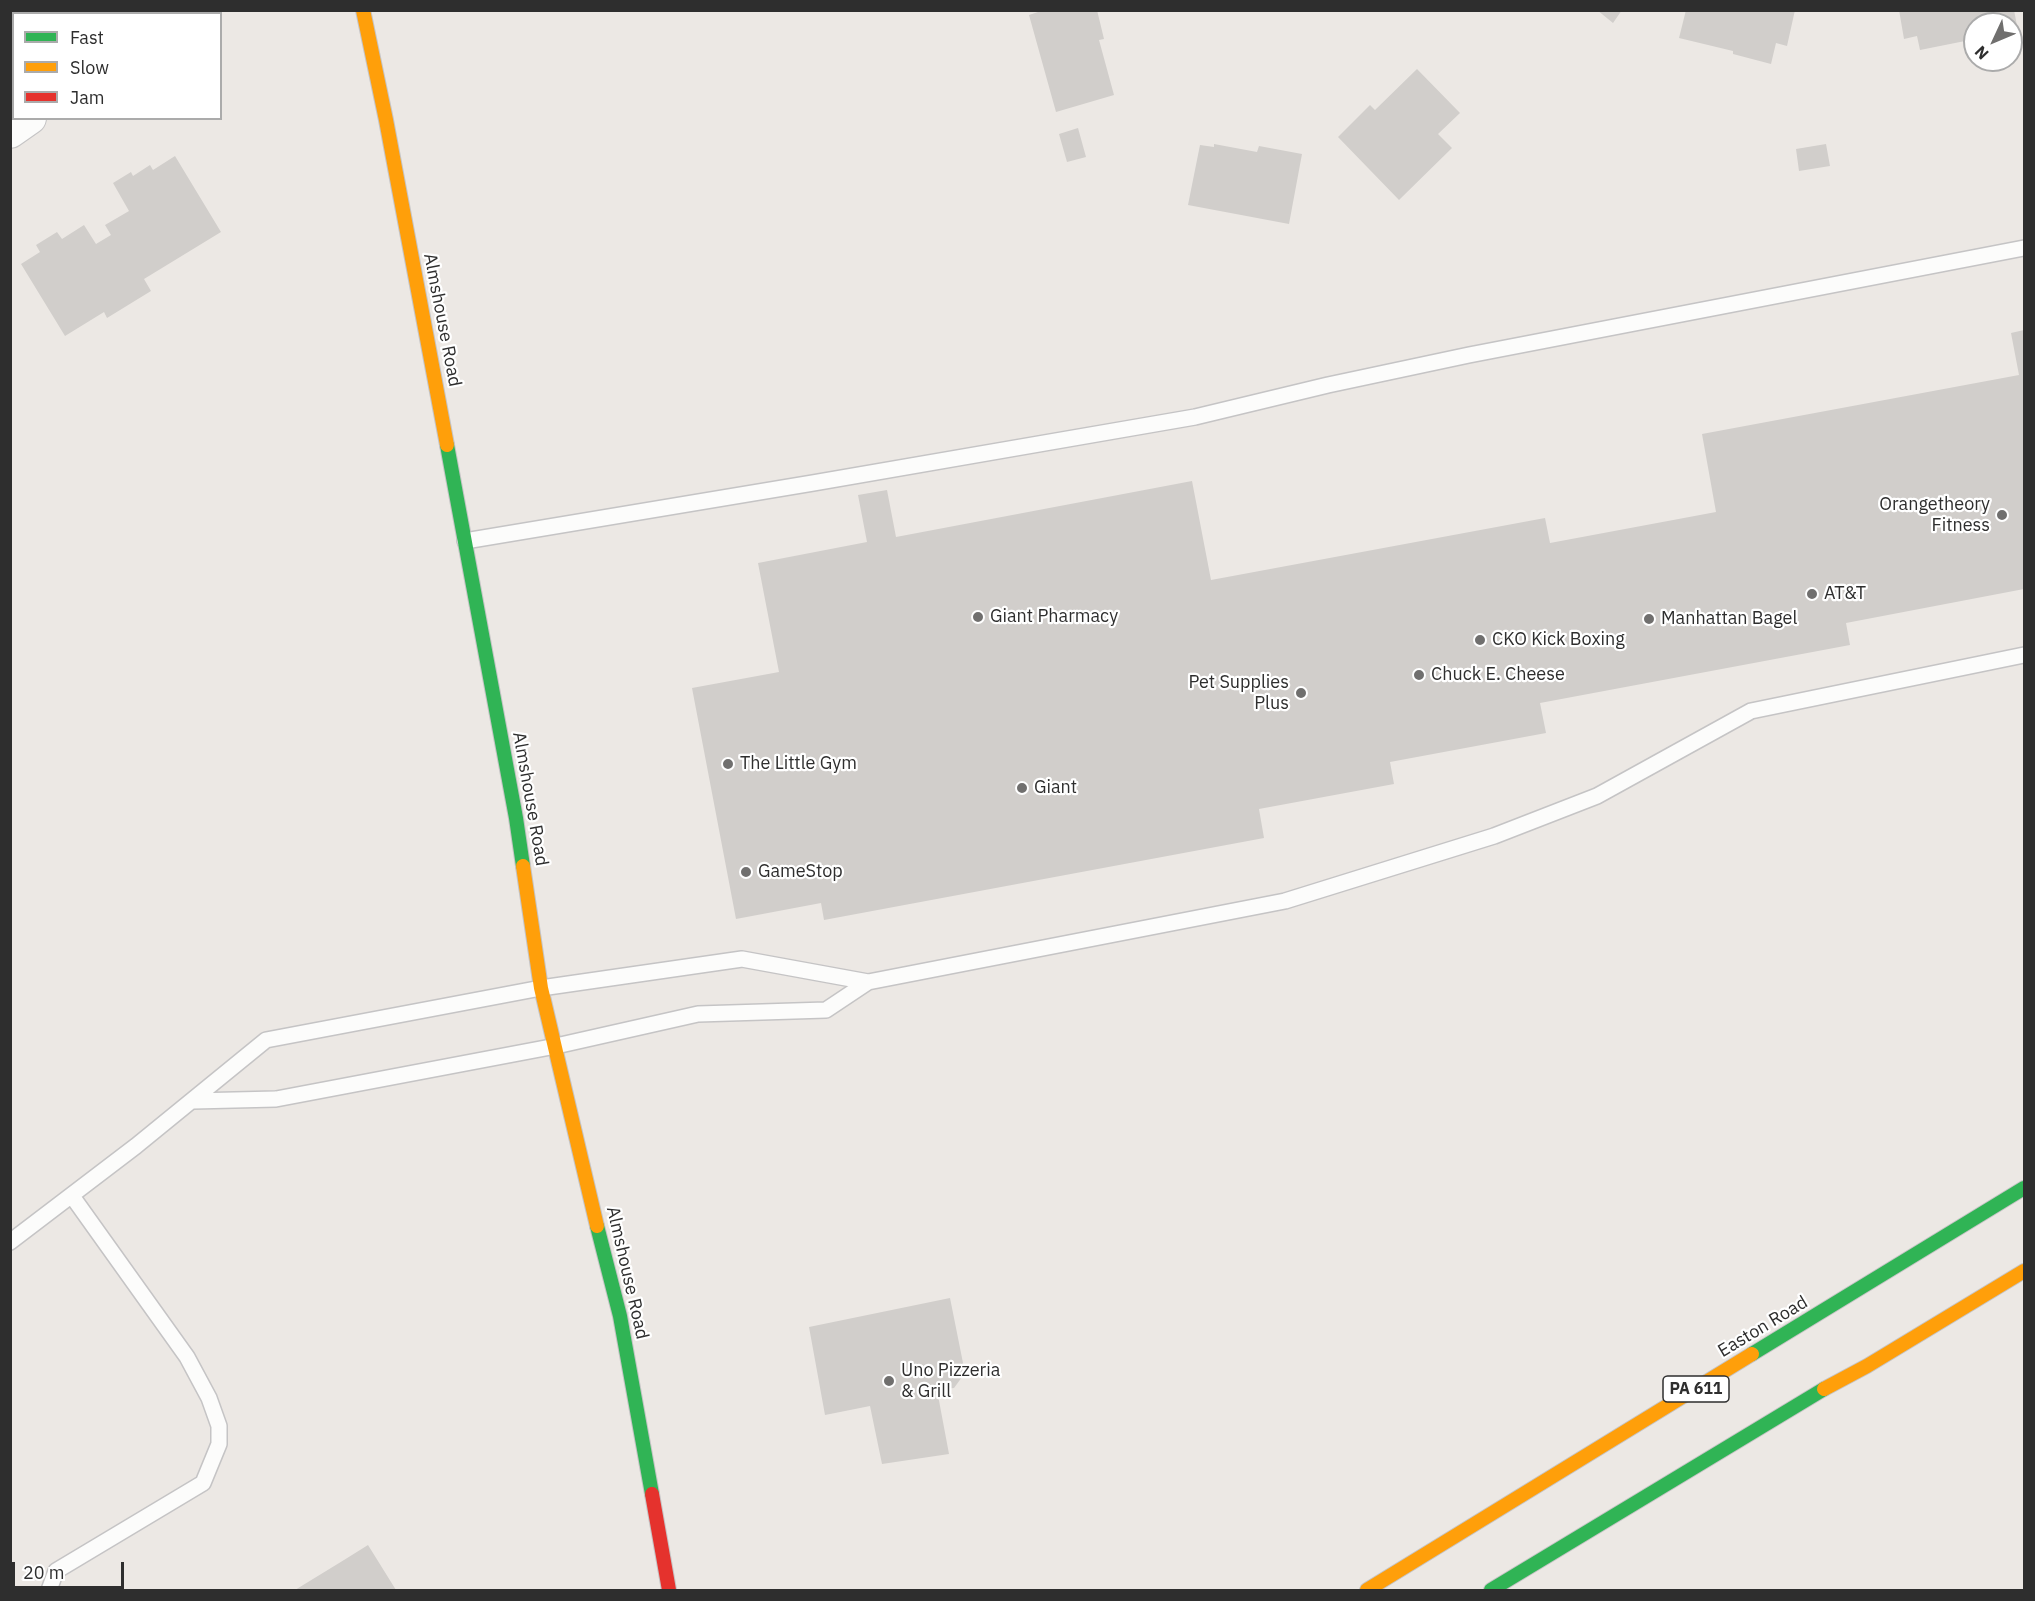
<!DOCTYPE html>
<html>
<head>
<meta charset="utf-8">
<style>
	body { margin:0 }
	#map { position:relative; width:2035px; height:1601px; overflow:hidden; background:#ece8e4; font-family:"IBM Plex Sans",sans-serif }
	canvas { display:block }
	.frame { position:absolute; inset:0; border:12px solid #2e2e2e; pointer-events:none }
	.legend { position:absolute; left:12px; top:12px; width:210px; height:108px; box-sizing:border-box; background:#fff; border:2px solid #ababab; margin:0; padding:8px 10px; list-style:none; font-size:18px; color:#2e2e2e }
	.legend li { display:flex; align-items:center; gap:12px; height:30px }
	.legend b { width:30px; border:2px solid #ababab }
	.north { position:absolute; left:1963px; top:12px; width:60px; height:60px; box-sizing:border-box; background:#fff; border:2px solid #ababab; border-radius:50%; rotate:226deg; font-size:16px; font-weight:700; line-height:24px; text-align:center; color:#2e2e2e }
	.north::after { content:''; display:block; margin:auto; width:21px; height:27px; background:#706f6e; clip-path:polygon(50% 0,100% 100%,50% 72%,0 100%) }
	.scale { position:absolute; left:12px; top:1562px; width:112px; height:27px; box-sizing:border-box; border:3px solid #2e2e2e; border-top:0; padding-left:8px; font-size:18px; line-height:21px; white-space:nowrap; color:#2e2e2e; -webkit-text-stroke:4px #fff; paint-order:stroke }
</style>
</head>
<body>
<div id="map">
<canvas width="2035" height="1601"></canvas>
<div class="frame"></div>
<ul class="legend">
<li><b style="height:8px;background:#30b455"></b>Fast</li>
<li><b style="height:8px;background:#ff9f0a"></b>Slow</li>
<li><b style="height:8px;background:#e5322d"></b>Jam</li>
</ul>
<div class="north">N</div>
<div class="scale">20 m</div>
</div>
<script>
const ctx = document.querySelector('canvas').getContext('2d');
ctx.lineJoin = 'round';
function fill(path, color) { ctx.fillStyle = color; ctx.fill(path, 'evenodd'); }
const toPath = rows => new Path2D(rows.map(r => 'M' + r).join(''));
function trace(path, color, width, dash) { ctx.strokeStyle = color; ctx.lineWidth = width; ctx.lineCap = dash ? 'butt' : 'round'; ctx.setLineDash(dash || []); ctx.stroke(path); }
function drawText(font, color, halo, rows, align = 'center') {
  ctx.font = font + ' "IBM Plex Sans",sans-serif'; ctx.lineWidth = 4.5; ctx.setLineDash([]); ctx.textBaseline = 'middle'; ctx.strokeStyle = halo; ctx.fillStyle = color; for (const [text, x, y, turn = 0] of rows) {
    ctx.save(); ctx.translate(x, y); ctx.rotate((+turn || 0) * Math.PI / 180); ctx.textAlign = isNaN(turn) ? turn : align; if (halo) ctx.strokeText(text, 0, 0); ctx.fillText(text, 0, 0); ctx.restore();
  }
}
const building = toPath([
	[10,10,46,10,42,14,14,14,14,25,10,27],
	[1044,10,1097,10,1104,39,1099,40,1114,95,1056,112,1029,15],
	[1597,10,1622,10,1613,23],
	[1686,10,1795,10,1787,46,1776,43,1771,64,1733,54,1733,51,1679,38],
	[1899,10,2014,10,2018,31,2011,32,2011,24,1975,24,1975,39,1920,50,1917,36,1904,39],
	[1417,69,1460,113,1438,134,1452,148,1399,200,1338,137,1370,105,1375,110],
	[1078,128,1086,157,1067,162,1059,134],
	[1214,144,1257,152,1259,146,1302,154,1289,224,1188,205,1200,145,1214,147],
	[1826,144,1830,166,1799,171,1796,149],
	[175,156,221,232,144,279,151,291,107,318,104,312,65,336,21,264,40,252,36,245,57,232,62,239,84,225,96,244,111,235,105,225,129,211,113,183,131,172,133,176,150,165,153,170],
	[2024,330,2024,589,1846,623,1850,645,1540,703,1546,733,1390,762,1394,784,1259,809,1264,838,824,920,821,903,736,919,692,688,779,672,758,563,867,542,858,495,887,490,896,537,1192,481,1211,580,1545,518,1550,543,1716,512,1702,434,2019,375,2011,333],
	[950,1298,965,1373,954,1388,937,1390,949,1454,882,1464,870,1406,825,1415,809,1327],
	[368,1545,396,1590,295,1590,344,1560]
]);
const lane = toPath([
	[465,541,813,483,1195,417,1328,385,1469,355,2024,248],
	[193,1101,276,1099,556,1046,698,1014,826,1010,868,982],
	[10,1242,136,1146,266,1040,541,988,742,959,868,982,1285,901,1494,836,1597,796,1751,711,2024,655],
	[49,1590,56,1571,203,1483,219,1444,219,1426,209,1398,187,1357,72,1196]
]);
const street = toPath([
	[187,14,192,10],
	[10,132,30,118]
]);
const fast = toPath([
	[447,445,516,818,523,866],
	[597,1226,620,1316,652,1494],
	[1752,1354,2024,1188],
	[1491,1590,1824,1389]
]);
const slow = toPath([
	[363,10,386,120,447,445],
	[523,866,541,988,597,1226],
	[1824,1389,1867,1366,2024,1271],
	[1367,1590,1752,1354]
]);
const jam = toPath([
	[652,1494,669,1590]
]);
const markers = [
	[2002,515,6,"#706f6e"],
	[1812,594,6,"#706f6e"],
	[978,617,6,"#706f6e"],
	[1649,619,6,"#706f6e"],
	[1480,640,6,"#706f6e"],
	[1419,675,6,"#706f6e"],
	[1301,693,6,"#706f6e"],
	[728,764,6,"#706f6e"],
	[1022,788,6,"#706f6e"],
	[746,872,6,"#706f6e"],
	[889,1381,6,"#706f6e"]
];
const shields = [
	[1696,1389,66]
];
const shieldNames = [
	["PA 611",1696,1389]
];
const streetNames = [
	["Almshouse Road",442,320,79],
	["Almshouse Road",530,799,80],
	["Almshouse Road",627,1273,77],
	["Easton Road",1763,1327,-31]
];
const poiNames = [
	["Orangetheory",1990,505,"right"],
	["Fitness",1990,526,"right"],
	["AT&T",1824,594],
	["Giant Pharmacy",990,617],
	["Manhattan Bagel",1661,619],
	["CKO Kick Boxing",1492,640],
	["Chuck E. Cheese",1431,675],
	["Pet Supplies",1289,683,"right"],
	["Plus",1289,704,"right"],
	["The Little Gym",740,764],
	["Giant",1034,788],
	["GameStop",758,872],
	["Uno Pizzeria",901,1371],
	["& Grill",901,1392]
];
fill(building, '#d1cecb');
trace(lane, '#c5c4c5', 18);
trace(street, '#c5c4c5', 34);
trace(fast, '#c5c4c5', 16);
trace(slow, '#c5c4c5', 16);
trace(jam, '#c5c4c5', 16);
trace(lane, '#fcfcfb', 15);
trace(street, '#fcfcfb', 32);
trace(fast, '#30b455', 14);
trace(slow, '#ff9f0a', 14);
trace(jam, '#e5322d', 14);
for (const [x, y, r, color] of markers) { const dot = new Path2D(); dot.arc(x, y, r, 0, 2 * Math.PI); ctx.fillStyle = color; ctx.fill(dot); trace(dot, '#fff', 2); }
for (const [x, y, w] of shields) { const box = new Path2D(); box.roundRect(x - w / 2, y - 13, w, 26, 4.5); ctx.fillStyle = '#fff'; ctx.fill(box); trace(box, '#2e2e2e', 1.5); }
drawText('bold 16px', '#2e2e2e', null, shieldNames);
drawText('18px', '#2e2e2e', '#fff', streetNames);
drawText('18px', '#2e2e2e', '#fff', poiNames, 'left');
</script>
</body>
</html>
